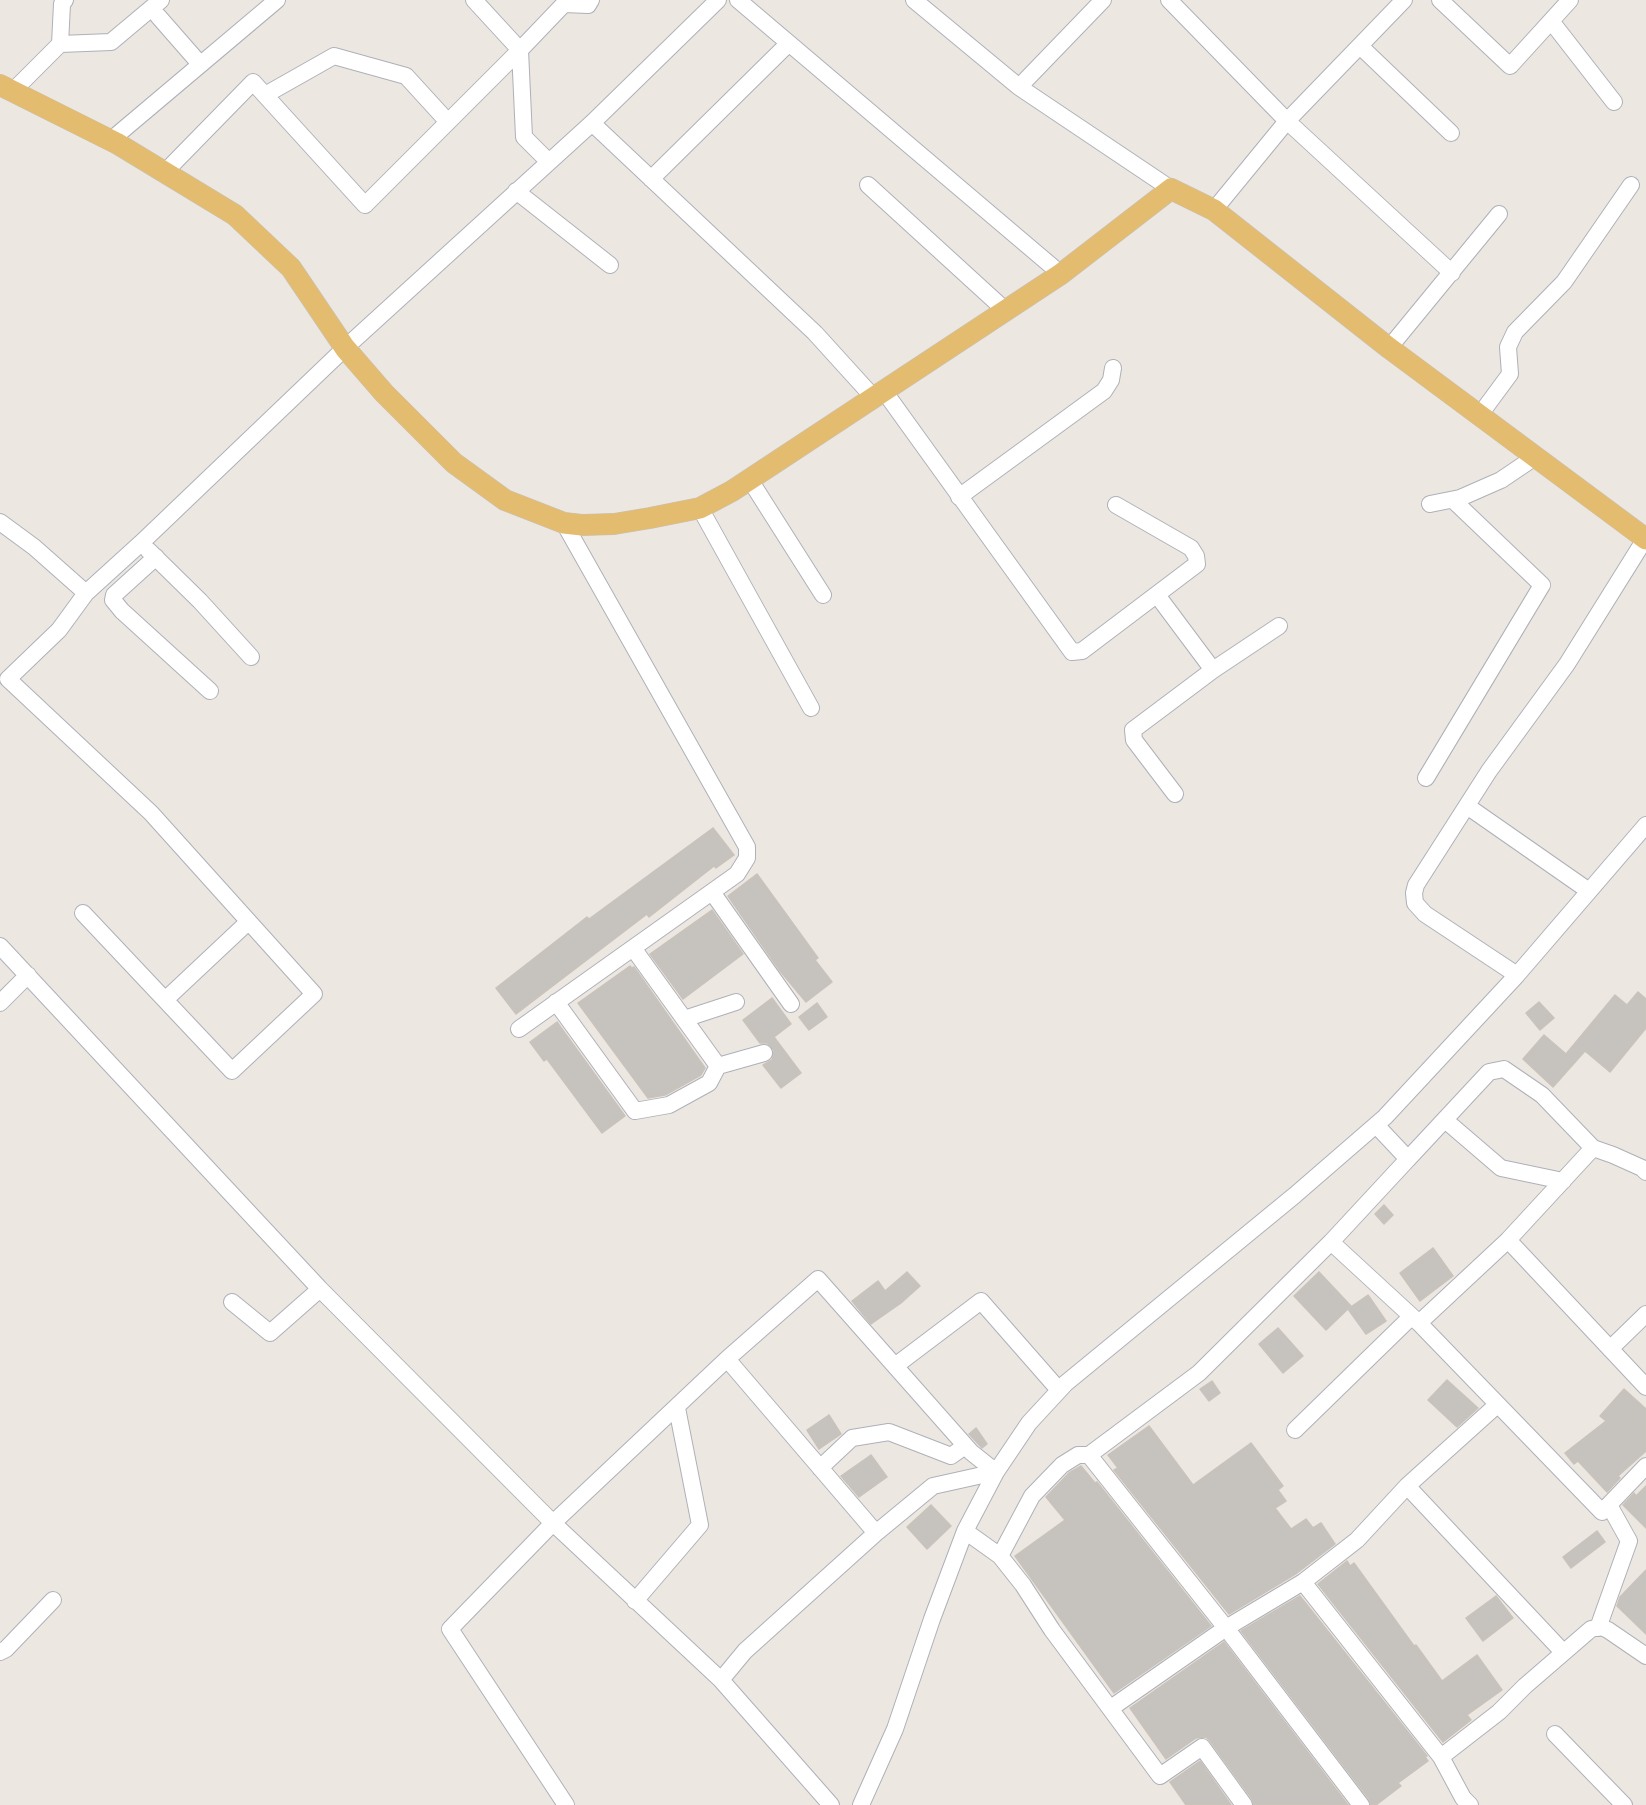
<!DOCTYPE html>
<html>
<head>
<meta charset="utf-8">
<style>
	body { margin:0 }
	canvas { display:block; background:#ede7e2 }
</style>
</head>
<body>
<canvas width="1646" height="1805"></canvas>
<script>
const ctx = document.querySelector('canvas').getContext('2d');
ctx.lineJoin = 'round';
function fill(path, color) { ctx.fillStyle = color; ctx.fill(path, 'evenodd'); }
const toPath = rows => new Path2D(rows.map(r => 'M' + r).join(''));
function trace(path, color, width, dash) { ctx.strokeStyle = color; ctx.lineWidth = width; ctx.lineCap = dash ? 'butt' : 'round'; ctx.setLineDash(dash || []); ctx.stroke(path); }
const building = toPath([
	[713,828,734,855,716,868,714,866,649,917,647,914,516,1014,496,988,587,917,589,919,713,828],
	[757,874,818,958,815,960,832,982,806,1002,780,971,728,896,757,874],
	[712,910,743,954,683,999,650,954,712,910],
	[630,966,632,968,634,967,705,1068,701,1075,665,1095,648,1098,578,1003,630,966],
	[1638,992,1646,999,1646,1028,1610,1072,1585,1051,1553,1087,1523,1059,1544,1035,1566,1054,1615,995,1627,1005,1638,992],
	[772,998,791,1024,774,1037,801,1073,781,1088,763,1065,772,1060,774,1050,767,1043,760,1043,743,1020,772,998],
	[1539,1002,1554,1018,1540,1030,1526,1013,1539,1002],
	[817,1003,827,1017,809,1030,799,1017,817,1003],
	[557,1022,625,1116,602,1133,547,1059,544,1061,530,1042,557,1022],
	[1384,1205,1393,1215,1384,1224,1375,1214,1384,1205],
	[1433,1248,1453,1276,1420,1301,1400,1273,1433,1248],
	[907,1272,920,1286,901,1303,871,1324,852,1301,878,1281,885,1291,907,1272],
	[1319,1272,1351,1306,1326,1330,1294,1296,1319,1272],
	[1368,1295,1386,1321,1366,1334,1348,1309,1368,1295],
	[1278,1328,1303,1356,1283,1373,1259,1344,1278,1328],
	[1447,1380,1478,1408,1457,1427,1428,1400,1447,1380],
	[1212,1381,1220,1393,1209,1401,1200,1389,1212,1381],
	[1624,1389,1646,1409,1646,1451,1618,1476,1620,1478,1607,1492,1578,1461,1574,1464,1565,1453,1606,1421,1600,1416,1624,1389],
	[829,1415,841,1434,819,1449,807,1430,829,1415],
	[1149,1426,1193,1485,1251,1443,1283,1486,1278,1490,1286,1501,1275,1508,1291,1529,1306,1519,1313,1528,1321,1523,1335,1544,1297,1573,1229,1614,1114,1470,1118,1468,1108,1455,1149,1426],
	[976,1428,987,1444,982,1448,969,1434,976,1428],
	[871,1455,887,1477,859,1497,841,1476,871,1455],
	[1081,1466,1095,1483,1097,1482,1211,1626,1114,1693,1015,1556,1065,1520,1046,1497,1069,1473,1081,1466],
	[1646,1486,1646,1528,1623,1505,1634,1493,1636,1496,1646,1486],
	[931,1505,951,1526,927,1549,907,1527,931,1505],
	[1597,1531,1605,1542,1571,1568,1563,1557,1597,1531],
	[1347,1561,1350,1566,1354,1563,1414,1646,1416,1645,1442,1681,1477,1655,1502,1690,1467,1715,1471,1720,1443,1742,1318,1584,1347,1561],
	[1646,1570,1646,1634,1617,1606,1620,1597,1646,1570],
	[1300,1596,1427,1756,1425,1757,1428,1761,1398,1783,1401,1786,1376,1805,1371,1805,1369,1799,1241,1631,1300,1596],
	[1496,1596,1513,1618,1483,1641,1466,1618,1496,1596],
	[1224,1642,1348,1805,1254,1805,1252,1799,1210,1741,1206,1737,1196,1738,1166,1759,1130,1708,1224,1642],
	[1200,1761,1231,1805,1186,1805,1170,1782,1200,1761]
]);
const minor = toPath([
	[738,0,1061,274],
	[914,0,1019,87,1171,189],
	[1169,0,1287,121,1452,273],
	[1440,0,1510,66,1570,0],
	[158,16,200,64],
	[1551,21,1614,102],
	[60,44,111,42,161,0],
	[1360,46,1451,133],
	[1019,87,1103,0],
	[13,91,60,44,62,4,65,0],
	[265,95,334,56,406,76,448,122],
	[592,123,815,333,874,398],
	[111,140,277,0],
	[548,161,524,137,520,50,564,4,588,5,591,0],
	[165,172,253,82,365,205,520,50,474,0],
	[651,179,789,43],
	[868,185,1006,311],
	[516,191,610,265],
	[1214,210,1287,121,1404,0],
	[1389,348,1499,214],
	[884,391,1072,652,1082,651,1197,564,1196,556,1191,548,1116,505],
	[1479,416,1510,374,1508,347,1515,332,1564,282,1631,185],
	[750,480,823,595],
	[959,497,1104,391,1111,380,1113,368],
	[1430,504,1460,498,1501,480,1535,457],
	[700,508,811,708],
	[0,522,34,547,86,593],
	[148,550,200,601,251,657],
	[156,557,114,595,113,600,122,611,210,691],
	[1157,595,1213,670],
	[1426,778,1542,585,1453,500],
	[1175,794,1134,740,1133,730,1213,670,1279,626],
	[1467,806,1589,891],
	[712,892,791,1004],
	[83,913,232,1071,314,994,151,813,8,679,59,630,86,593,141,543,345,348,592,123,718,0],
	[0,946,320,1289,553,1523,721,1680,831,1805],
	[633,948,718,1066],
	[1517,975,1425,914,1415,903,1414,893,1416,885,1489,771,1567,664,1645,539],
	[165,1000,247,923],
	[556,1002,635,1111,669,1105,709,1083,718,1066,764,1053],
	[0,1003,28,975],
	[684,1019,736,1002],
	[519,1029,737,874,747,858,747,847,564,523],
	[1445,1120,1501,1168,1563,1181],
	[1376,1125,1408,1159,1331,1242,1419,1323,1602,1512,1646,1466],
	[1408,1159,1489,1072,1504,1069,1542,1095,1593,1148,1613,1155,1642,1168,1646,1172],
	[1508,1240,1646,1387],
	[232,1302,270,1333,320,1289],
	[1419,1323,1508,1240,1593,1148],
	[1610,1349,1646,1314],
	[727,1359,876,1533],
	[895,1366,981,1301,1059,1390],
	[1295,1430,1411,1317],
	[1089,1455,1226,1628,1361,1805],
	[820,1468,852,1438,889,1432,951,1456,965,1446],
	[1407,1486,1563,1652],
	[965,1531,1000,1556,1023,1585,1052,1630,1160,1776,1202,1747,1244,1805],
	[1000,1556,1032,1496,1062,1465,1078,1455,1089,1455,1199,1373,1331,1242],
	[1303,1582,1441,1757,1463,1798,1470,1805],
	[635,1601,700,1525,677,1408],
	[1598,1628,1629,1541,1609,1505],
	[0,1652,6,1649,53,1600],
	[721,1680,745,1651,876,1533,933,1486,996,1472],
	[1111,1708,1226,1628,1303,1582,1357,1540,1407,1486,1497,1405],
	[1555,1734,1624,1805],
	[1441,1757,1499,1712,1525,1686,1591,1629,1601,1627,1608,1630,1646,1656],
	[566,1805,450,1629,553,1523,727,1359,818,1279,971,1452,996,1472],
	[861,1805,895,1729,932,1619,965,1531,996,1472,1029,1423,1066,1383,1295,1195,1385,1117,1517,975,1646,825]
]);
const major = toPath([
	[0,85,118,144,235,215,291,268,345,348,384,393,454,463,505,500,564,523,582,525,614,524,650,518,700,508,732,491,1061,274,1171,189,1214,210,1389,348,1646,539]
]);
fill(building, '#c6c2bd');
trace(building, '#c9c3bb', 1.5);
trace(minor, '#aeb1b8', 18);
trace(major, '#c4c4c4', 22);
trace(minor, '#fff', 16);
trace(major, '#e4bc70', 21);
</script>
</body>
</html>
